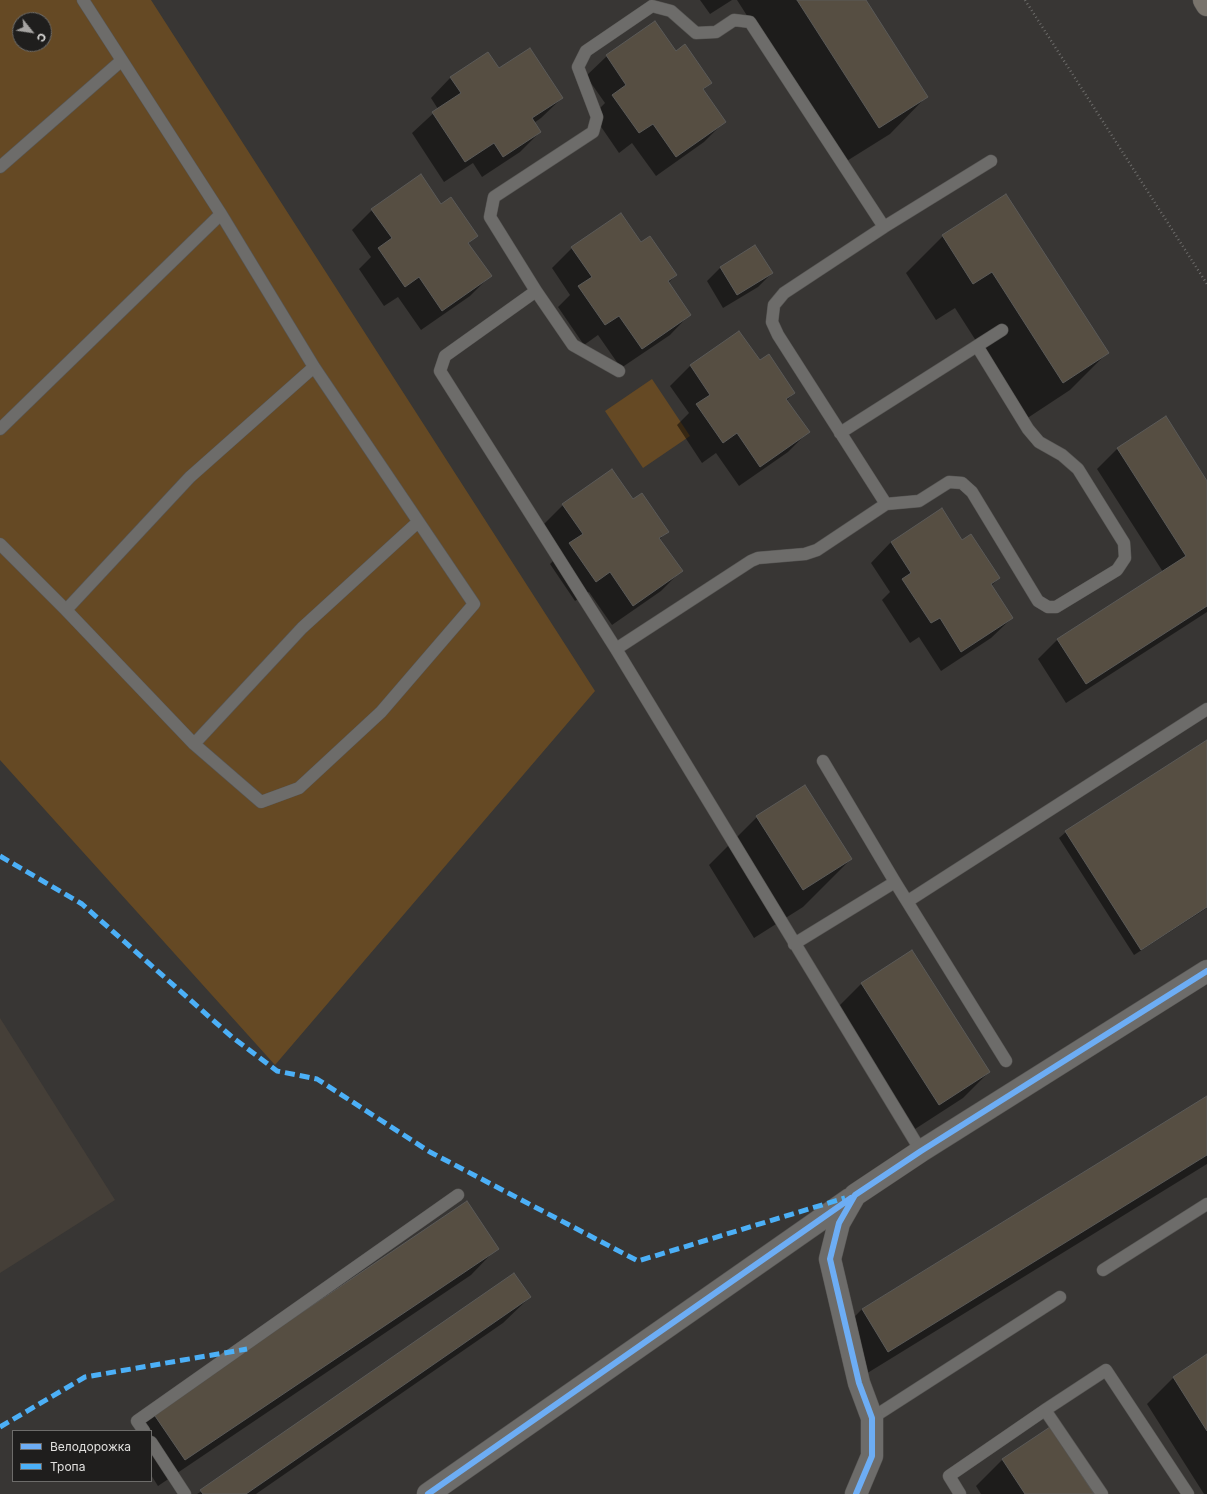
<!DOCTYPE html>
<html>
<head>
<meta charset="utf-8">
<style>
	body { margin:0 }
	#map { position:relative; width:1207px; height:1494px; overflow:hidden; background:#383634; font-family:Inter,sans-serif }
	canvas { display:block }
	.legend { position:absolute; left:12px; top:1430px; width:140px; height:52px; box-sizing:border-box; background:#1f1e1d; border:1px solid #6d6c6a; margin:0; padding:5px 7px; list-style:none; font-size:12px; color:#e1e0de }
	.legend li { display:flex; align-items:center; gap:8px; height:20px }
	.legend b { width:20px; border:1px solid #6d6c6a }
	.north { position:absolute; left:12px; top:12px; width:40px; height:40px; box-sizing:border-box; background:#1f1e1d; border:1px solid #6d6c6a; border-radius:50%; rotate:120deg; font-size:11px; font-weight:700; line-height:16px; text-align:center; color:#e1e0de }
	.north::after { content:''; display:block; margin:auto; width:14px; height:18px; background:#a6a4a2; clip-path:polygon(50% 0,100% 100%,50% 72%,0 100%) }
</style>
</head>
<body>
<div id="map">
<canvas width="1207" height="1494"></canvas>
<ul class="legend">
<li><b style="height:5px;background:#6dadf4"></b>Велодорожка</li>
<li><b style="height:5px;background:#4cb0f7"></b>Тропа</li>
</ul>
<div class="north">С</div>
</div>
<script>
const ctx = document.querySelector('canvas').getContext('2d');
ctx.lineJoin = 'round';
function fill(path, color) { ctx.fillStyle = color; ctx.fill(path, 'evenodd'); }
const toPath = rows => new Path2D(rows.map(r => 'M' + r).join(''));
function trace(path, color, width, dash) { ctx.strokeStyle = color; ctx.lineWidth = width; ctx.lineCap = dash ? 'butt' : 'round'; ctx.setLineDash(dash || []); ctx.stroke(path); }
const built = toPath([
	[0,1018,115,1200,0,1273]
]);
const green = toPath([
	[0,0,151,0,595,691,275,1065,0,760],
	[20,20,44,20,44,44,20,44],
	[652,379,690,436,643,468,605,411]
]);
const shadow = toPath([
	[700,0,732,0,710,14],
	[737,0,864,0,926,97,890,134,842,164],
	[655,22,676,52,711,83,702,91,724,122,704,142,656,176,632,143,619,153,593,115,605,103,586,76,607,56],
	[451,77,562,98,541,118,534,123,540,132,520,152,482,177,473,163,444,182,412,133,438,109,431,98],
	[372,210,476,236,468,244,490,276,470,296,421,330,398,297,384,306,359,269,371,257,352,230],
	[621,214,641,244,676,275,668,283,690,314,670,335,621,368,598,335,584,345,558,307,570,295,552,268,572,248],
	[943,236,1107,353,1070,390,1026,419,955,308,936,320,906,273],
	[755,246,772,273,758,287,723,308,707,281,720,268],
	[739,332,759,362,794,393,786,401,808,432,788,452,739,486,716,453,702,463,677,425,689,413,670,386,690,366],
	[1165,418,1207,483,1207,612,1066,703,1038,659,1058,639,1163,572,1097,469,1117,449],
	[632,501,667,531,659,540,681,571,661,591,612,625,589,592,575,601,550,564,562,552,543,525,563,505],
	[962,541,999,578,991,586,1012,618,991,638,941,671,919,637,910,643,882,600,890,592,871,563,891,542],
	[1207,741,1207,908,1134,955,1059,838,1066,832],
	[757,817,851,859,803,907,754,938,709,865],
	[861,984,989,1072,963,1098,912,1131,835,1010],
	[1207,1097,1207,1164,861,1377,836,1336,862,1309],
	[497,1248,471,1275,158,1486,151,1475,151,1431,136,1431,153,1413],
	[530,1297,503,1323,256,1494,197,1494],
	[1207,1356,1207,1494,1204,1494,1147,1404,1173,1378],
	[1002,1460,1093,1494,981,1494,976,1486]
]);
const building = toPath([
	[797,0,866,0,928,97,879,128,797,0],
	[655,21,676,51,685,44,712,83,703,89,726,122,676,157,653,124,639,133,612,95,626,85,606,55,655,21],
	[530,48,563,98,532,118,541,132,503,157,494,143,465,162,432,112,461,93,450,77,488,52,499,68,530,48],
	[421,174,441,204,451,197,478,236,468,243,492,276,442,311,419,277,405,287,378,248,392,238,371,209,421,174],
	[1006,194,1109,353,1063,383,992,272,973,284,942,235,1006,194],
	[621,213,641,242,650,236,677,275,668,281,691,315,642,349,619,316,605,325,578,286,592,277,571,247,621,213],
	[755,245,773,273,737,295,720,267,755,245],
	[739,331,760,360,769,354,795,393,786,399,810,432,760,467,737,433,723,443,696,404,710,395,690,365,739,331],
	[1166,416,1207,481,1207,606,1086,684,1057,639,1186,556,1117,448,1166,416],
	[612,469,633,499,642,493,669,532,659,538,683,571,633,606,610,572,596,582,569,543,583,534,562,504,612,469],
	[942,508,962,540,971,534,1000,578,991,584,1013,618,961,652,940,618,931,623,902,579,911,573,891,542,942,508],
	[1207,740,1207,907,1141,950,1065,831,1207,740],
	[805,785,852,859,803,890,756,816,805,785],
	[912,950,990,1072,939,1105,861,983,912,950],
	[1207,1096,1207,1155,888,1352,862,1309,1207,1096],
	[467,1201,499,1249,185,1460,153,1413,467,1201],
	[514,1273,531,1297,246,1494,203,1494,200,1490,514,1273],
	[1207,1354,1207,1431,1173,1377,1207,1354],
	[1050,1427,1094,1494,1025,1494,1002,1459,1050,1427]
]);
const path = toPath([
	[1025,0,1207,284]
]);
const service = toPath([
	[0,167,121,61],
	[884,227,750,22,734,20,716,32,696,33,671,11,652,6,586,51,578,67,597,117,593,132,494,197,490,217,536,291,445,356,440,371,616,649,921,1151],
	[536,291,573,345,619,371],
	[0,429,221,214],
	[840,433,1002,330],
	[886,504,778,335,772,322,774,305,784,293,884,227,991,161],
	[0,544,66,610,194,744,261,802,299,788,381,712,474,604,314,367,221,214,83,0],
	[66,610,190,477,314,367],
	[616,649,751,561,758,558,805,554,817,550,886,504,919,501,949,482,962,483,972,492,1038,601,1048,607,1056,607,1117,570,1125,558,1124,543,1078,469,1062,455,1039,442,1028,429,977,346],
	[194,744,302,628,418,522],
	[823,761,895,882,1006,1061],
	[908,901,1207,709],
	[794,944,895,882],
	[1103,1270,1207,1204],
	[1045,1410,1106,1370,1188,1494],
	[872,1418,1060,1297],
	[144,1431,137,1421,458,1195],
	[151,1442,185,1494],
	[960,1494,949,1476,1045,1410,1102,1494]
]);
const minor = toPath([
	[428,1494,850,1199],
	[856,1494,872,1456,872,1418,859,1383,830,1259,839,1223,855,1195,921,1151,1207,971]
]);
const primary = toPath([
	[1204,0,1207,5]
]);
const quiet = toPath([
	[0,856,82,904,232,1037,277,1071,317,1079,430,1152,638,1261,845,1198],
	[0,1427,85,1377,247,1349]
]);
const cycleway = toPath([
	[428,1494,851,1198],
	[856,1494,872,1456,872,1418,859,1383,830,1259,839,1223,855,1195,921,1151,1207,971]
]);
fill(built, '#453f38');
fill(green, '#654924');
fill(shadow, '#0007');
fill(building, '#564e42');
trace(building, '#5b5a58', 1);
trace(service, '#565553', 13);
trace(minor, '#565553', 23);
trace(primary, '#565553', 23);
trace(path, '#6d6c6a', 2.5, [1, 3]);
trace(service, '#6d6c6a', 12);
trace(minor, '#6d6c6a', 22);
trace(primary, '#79746c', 22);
trace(quiet, '#4cb0f7', 5, [10, 5]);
trace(cycleway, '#6dadf4', 6);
</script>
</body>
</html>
